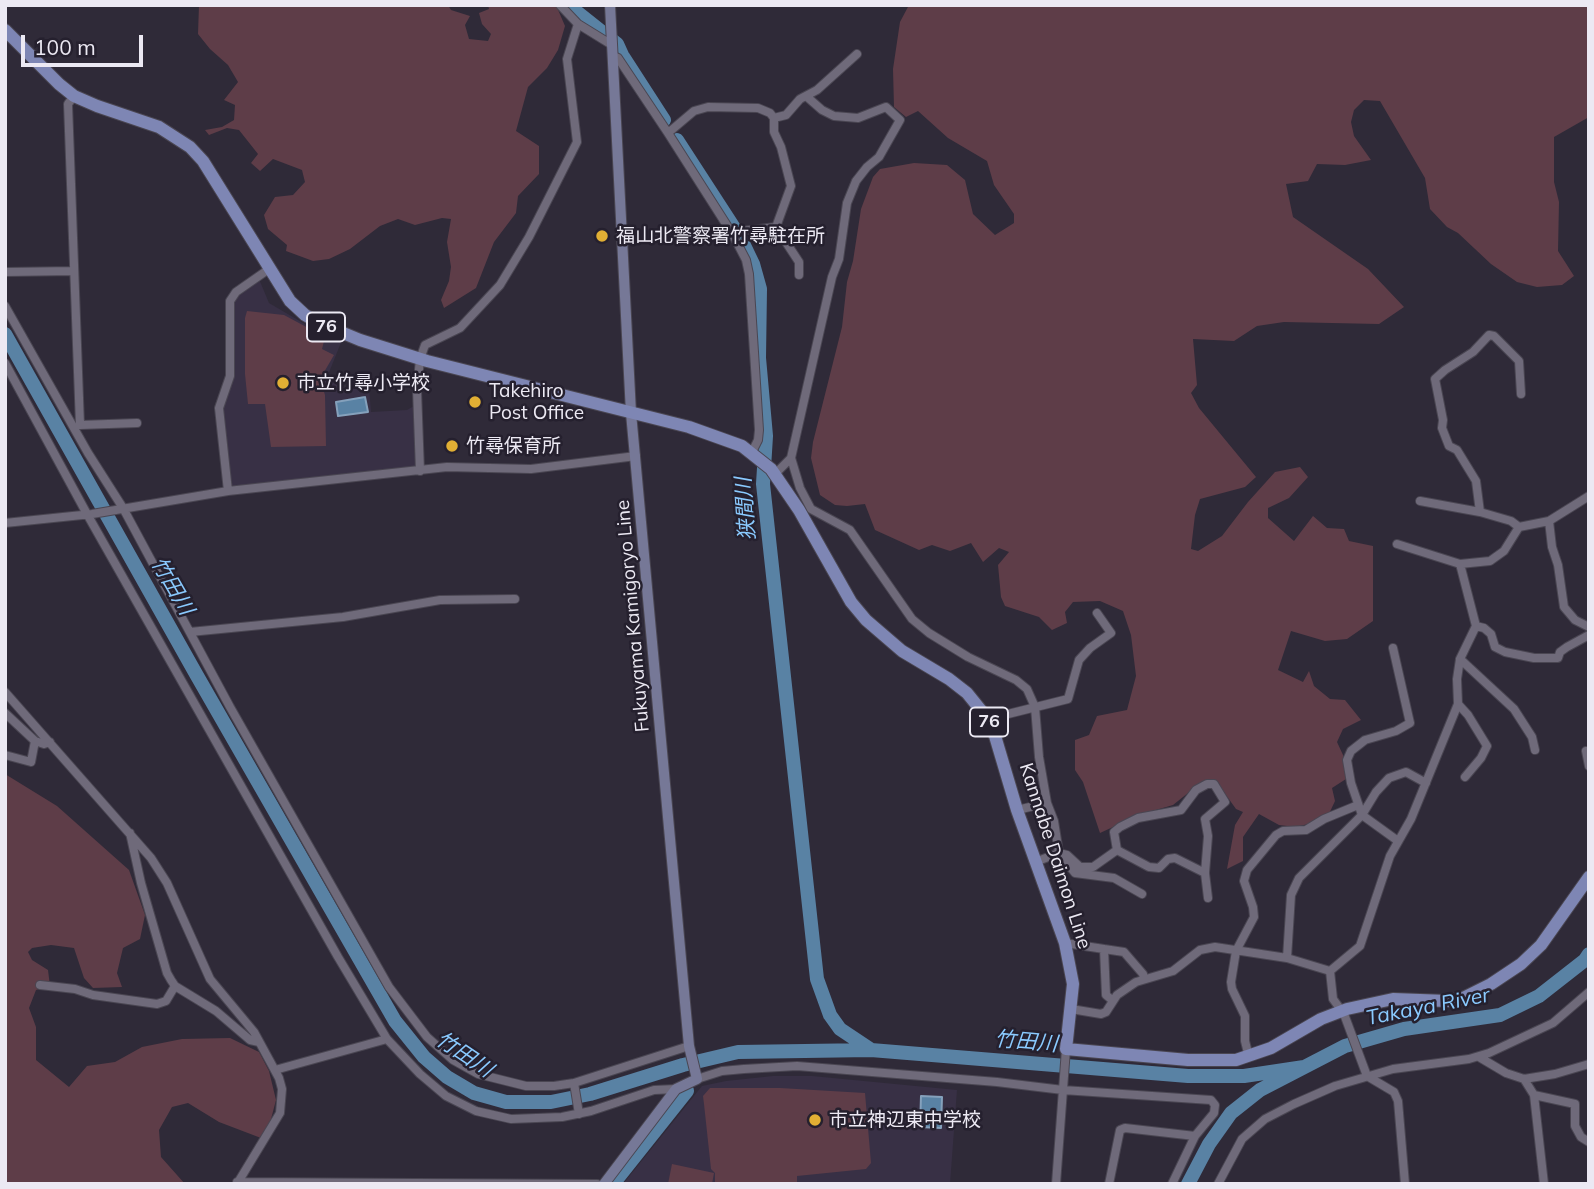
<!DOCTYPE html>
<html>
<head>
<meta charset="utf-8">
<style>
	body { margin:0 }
	#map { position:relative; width:1594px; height:1189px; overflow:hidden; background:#2f2a38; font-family:Mulish,sans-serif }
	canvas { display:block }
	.frame { position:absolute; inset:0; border:7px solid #ece9f3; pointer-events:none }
	.scale { position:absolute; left:21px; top:35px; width:122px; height:32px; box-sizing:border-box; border:4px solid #ece9f3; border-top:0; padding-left:9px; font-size:21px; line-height:24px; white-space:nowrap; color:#ece9f3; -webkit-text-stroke:5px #25202e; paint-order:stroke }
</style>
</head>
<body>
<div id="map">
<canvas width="1594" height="1189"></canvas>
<div class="frame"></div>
<div class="scale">100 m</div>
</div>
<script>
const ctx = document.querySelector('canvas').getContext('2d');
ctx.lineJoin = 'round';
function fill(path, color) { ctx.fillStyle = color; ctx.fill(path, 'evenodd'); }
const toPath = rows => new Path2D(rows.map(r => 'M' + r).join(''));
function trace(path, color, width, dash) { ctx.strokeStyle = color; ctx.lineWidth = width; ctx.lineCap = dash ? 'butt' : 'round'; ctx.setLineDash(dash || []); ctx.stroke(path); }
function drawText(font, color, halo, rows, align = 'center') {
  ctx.font = font + ' Mulish,"Noto Sans JP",sans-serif'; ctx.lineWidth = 5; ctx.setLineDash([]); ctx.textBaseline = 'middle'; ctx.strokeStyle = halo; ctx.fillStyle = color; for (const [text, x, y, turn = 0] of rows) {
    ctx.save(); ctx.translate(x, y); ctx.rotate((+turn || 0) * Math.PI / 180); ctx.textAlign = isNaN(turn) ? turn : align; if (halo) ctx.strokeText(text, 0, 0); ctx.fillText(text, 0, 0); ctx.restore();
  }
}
const built = toPath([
	[259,279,269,303,315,330,342,340,326,380,339,379,338,386,355,389,363,373,368,374,371,412,407,410,414,406,417,462,412,470,236,488,232,485,221,408,233,373,232,305,237,295],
	[773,1076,812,1076,957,1090,950,1184,623,1184,702,1086,726,1081]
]);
const green = toPath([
	[199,5,448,5,451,10,470,16,465,25,469,39,488,41,491,34,482,24,479,13,489,9,488,5,556,5,565,26,558,50,547,68,528,87,516,131,539,146,539,174,518,196,516,213,494,242,476,288,444,308,441,300,449,281,451,267,447,242,451,219,442,218,415,225,398,219,380,226,350,249,329,259,313,261,286,251,287,245,268,229,264,215,275,197,293,195,305,182,302,170,273,159,260,171,251,163,258,154,239,130,227,128,209,135,205,130,222,127,234,120,235,105,224,100,238,82,228,65,210,49,198,34],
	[909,5,1589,5,1589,117,1554,137,1554,182,1559,202,1558,251,1574,276,1562,285,1537,287,1517,282,1491,264,1458,233,1447,227,1430,209,1425,178,1380,101,1364,100,1354,110,1351,122,1354,136,1371,160,1345,165,1317,164,1308,181,1286,184,1293,217,1368,269,1404,307,1379,324,1284,322,1257,326,1234,341,1193,339,1197,385,1191,393,1199,408,1256,477,1245,487,1200,499,1195,515,1191,549,1198,551,1222,536,1248,502,1275,472,1300,467,1308,477,1289,498,1268,508,1268,518,1294,541,1313,516,1327,528,1344,529,1349,541,1373,546,1373,621,1347,639,1325,641,1291,631,1278,670,1303,682,1309,671,1314,686,1330,699,1345,700,1361,720,1343,729,1337,742,1343,755,1346,779,1332,788,1335,801,1328,816,1313,823,1295,827,1279,825,1259,814,1243,837,1243,861,1227,869,1235,825,1243,812,1236,809,1216,781,1203,781,1173,805,1139,815,1100,833,1083,782,1075,770,1075,740,1089,735,1097,716,1127,710,1136,676,1131,635,1123,611,1100,601,1073,602,1065,612,1067,623,1052,630,1039,617,1005,606,1001,597,998,565,1009,552,999,548,983,562,971,543,950,551,932,545,919,550,875,530,865,504,847,506,835,505,820,495,811,458,813,442,842,327,847,282,853,261,861,209,873,177,880,169,914,163,947,165,965,180,973,214,995,235,1014,223,1014,214,994,185,987,161,948,138,918,111,906,117,894,107,893,69,900,22],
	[247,311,284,315,325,337,322,349,334,355,320,379,325,395,326,446,271,447,265,404,248,404,245,374,245,318],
	[5,774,57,806,129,870,145,915,140,939,123,948,117,973,122,987,93,988,84,978,74,948,51,945,32,948,28,952,32,960,48,970,50,986,36,990,29,1008,36,1027,36,1060,69,1087,87,1066,115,1062,142,1047,182,1039,230,1038,259,1052,269,1071,276,1100,270,1123,261,1138,219,1122,188,1103,172,1107,159,1130,161,1157,185,1184,5,1184],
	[710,1088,780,1088,865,1093,871,1163,866,1169,797,1176,797,1184,715,1184,715,1173,711,1169,704,1104,703,1096],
	[672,1164,714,1173,712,1184,668,1184]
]);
const water = toPath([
	[365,397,368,412,338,416,336,402,365,397],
	[921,1096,942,1097,941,1128,920,1127,921,1096]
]);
const river = toPath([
	[568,5,617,44,622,55,664,120],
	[677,140,740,237,753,264,760,289,759,358,766,436,763,484,817,979,830,1015,840,1029,870,1049],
	[5,334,196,674,395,1021,424,1057,447,1077,474,1093,506,1102,551,1102,590,1094,683,1065,738,1052,871,1050,1188,1076,1244,1076,1304,1067],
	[613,1184,687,1091],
	[1188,1184,1209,1144,1231,1113,1260,1090,1345,1046,1404,1029,1500,1015,1539,996,1585,960,1589,954]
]);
const minor = toPath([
	[560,5,578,24,612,45],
	[613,56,618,58,668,133,733,235,746,260,749,274,759,430,758,440,752,452],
	[74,96,68,104,80,425,137,423],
	[774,118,786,115,800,99,817,90,857,54],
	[668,133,694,111,708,107,758,108,770,113,774,118,774,132,781,147,791,186,776,227,742,231,733,235],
	[776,227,799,262,799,275],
	[5,272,74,271],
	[5,306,88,453,123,508,230,707,389,987,427,1037,453,1060,478,1074,526,1086,554,1086,574,1083,689,1046],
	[5,363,87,514,338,957,387,1039,420,1074,446,1096,476,1111,511,1119,562,1117,591,1111,654,1090,676,1089],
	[791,458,800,488,811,509,850,530,912,619,929,633,968,657,1016,680,1027,689,1035,707,1039,757,1047,803,1054,821,1059,853,1075,873,1114,878,1142,894],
	[420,471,417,390,420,359,425,345,460,328,500,285,529,237,577,142,567,59,578,24],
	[775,474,791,458,832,277,839,259,847,203,856,181,867,167,879,157,900,120,886,107,858,118,834,116,822,110,806,96],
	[228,491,219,408,230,376,230,301,236,292,269,269],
	[1420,501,1480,512,1511,521,1519,527],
	[1480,512,1476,481,1457,450,1449,446,1442,428,1443,420,1435,379,1445,370,1473,352,1489,335,1494,336,1519,361,1521,394],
	[1549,521,1552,547,1558,565,1564,607,1575,620,1589,627],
	[5,523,92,514,228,491,447,467,531,469,636,456],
	[1397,544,1460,564,1490,561,1504,551,1519,527,1549,521,1589,496],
	[1476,626,1484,628,1491,634,1495,647,1505,652,1534,658,1558,658,1560,652,1567,647,1589,635],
	[190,632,343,617,440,600,515,599],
	[1393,648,1410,723,1396,731,1365,740,1351,751,1347,760,1351,783,1362,815,1398,841],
	[1460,659,1514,709,1532,737,1535,750],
	[5,692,151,858,167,883,210,979,254,1032,279,1078,282,1089,280,1113,237,1184],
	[1458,704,1468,715,1487,746,1481,758,1465,777],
	[5,713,35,741,44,744,50,742],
	[988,719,1068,699,1079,660,1090,648,1111,633,1097,613],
	[1586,751,1589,766],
	[5,755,31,762,35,741],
	[1017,810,1047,803],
	[130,833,141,883,167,973,171,980,175,986,216,1011,250,1040,259,1042],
	[1117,850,1114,832,1120,827,1138,818,1181,810,1196,790,1207,784,1214,784,1225,802,1205,819,1208,836,1205,873,1208,898],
	[1035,862,1059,853,1067,855,1080,867,1093,867,1117,850,1149,867,1159,868,1168,859,1175,858,1205,873],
	[1065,943,1104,949,1106,995,1112,1000],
	[1104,949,1124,952,1143,974,1144,979],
	[1287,958,1291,895,1299,878,1362,815,1376,792,1389,778,1406,772,1426,783],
	[40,985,75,989,93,995,157,1004,166,1001,175,986],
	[1071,1009,1101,1014,1106,1012,1117,995,1136,982,1173,971,1200,950,1215,947,1287,958,1330,971],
	[1249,1057,1245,1041,1245,1016,1232,989,1231,982,1236,951,1254,917,1253,907,1244,881,1247,870,1276,835,1283,831,1306,830,1324,819,1358,805],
	[1479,1057,1506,1073,1524,1079,1555,1074,1589,1064],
	[275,1070,387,1039],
	[697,1079,722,1071,744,1069,797,1066,997,1082,1063,1090,1211,1100,1215,1105,1214,1113,1195,1136,1172,1184],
	[1524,1079,1534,1095,1544,1184],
	[574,1083,579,1114],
	[1534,1095,1575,1104,1575,1126,1581,1137,1589,1142],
	[237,1182,597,1184],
	[1056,1184,1066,1049],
	[1109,1184,1120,1130,1125,1128,1195,1136],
	[1218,1184,1242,1139,1265,1119,1294,1104,1335,1086,1393,1069,1469,1059,1489,1053,1553,1023,1589,992],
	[1405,1184,1398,1101,1394,1092,1367,1076,1344,1014,1333,999,1330,971,1360,946,1390,856,1411,819,1458,704,1457,679,1460,659,1476,626,1460,564]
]);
const secondary = toPath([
	[604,1184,676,1089,697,1079,689,1046,631,413,610,5]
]);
const primary = toPath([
	[5,30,59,84,74,96,97,106,159,127,190,147,203,161,290,301,305,315,319,323,360,340,427,361,689,427,742,446,771,469,799,510,851,602,866,620,902,651,949,679,967,693,988,719,995,736,1017,810,1065,943,1073,984,1066,1049,1188,1060,1236,1060,1271,1048,1321,1019,1347,1009,1393,999,1447,1001,1463,998,1491,984,1521,964,1541,945,1589,877]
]);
const markers = [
	[602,236,7,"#e1af34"],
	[283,383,7,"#e1af34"],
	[475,402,7,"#e1af34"],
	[452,446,7,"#e1af34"],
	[815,1120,7,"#e1af34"]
];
const shields = [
	[326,327,38],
	[989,722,38]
];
const shieldNames = [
	["76",326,327],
	["76",989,722]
];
const poiNames = [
	["福山北警察署竹尋駐在所",616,236],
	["市立竹尋小学校",297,383],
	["Takehiro",489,391],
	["Post Office",489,413],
	["竹尋保育所",466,446],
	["市立神辺東中学校",829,1120]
];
const streetNames = [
	["Fukuyama Kamigoryo Line",633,616,-95],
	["Kannabe Daimon Line",1055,856,72]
];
const waterNames = [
	["狭間川",746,509,-94],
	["竹田川",172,586,60],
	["Takaya River",1428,1007,-11],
	["竹田川",1026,1042,5],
	["竹田川",464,1055,34]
];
fill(built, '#383045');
fill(green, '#5e3d48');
fill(water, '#5982a4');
trace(water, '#85a1bc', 2);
trace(river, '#5982a4', 14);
trace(minor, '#4a4652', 10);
trace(secondary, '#4a4652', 12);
trace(primary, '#4a4652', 14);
trace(minor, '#6f6a7a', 8);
trace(secondary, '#767897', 10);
trace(primary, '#7e86b4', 12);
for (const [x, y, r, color] of markers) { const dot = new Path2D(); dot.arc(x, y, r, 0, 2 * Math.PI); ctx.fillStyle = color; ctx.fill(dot); trace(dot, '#25202e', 2.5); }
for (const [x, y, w] of shields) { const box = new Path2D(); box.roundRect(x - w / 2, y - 14.5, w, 29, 5); ctx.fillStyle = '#25202e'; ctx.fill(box); trace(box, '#ece9f3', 2); }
drawText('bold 18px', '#ece9f3', null, shieldNames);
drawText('19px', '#ece9f3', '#25202e', poiNames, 'left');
drawText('19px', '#ece9f3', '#25202e', streetNames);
drawText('italic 21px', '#8acaff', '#25202e', waterNames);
</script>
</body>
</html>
